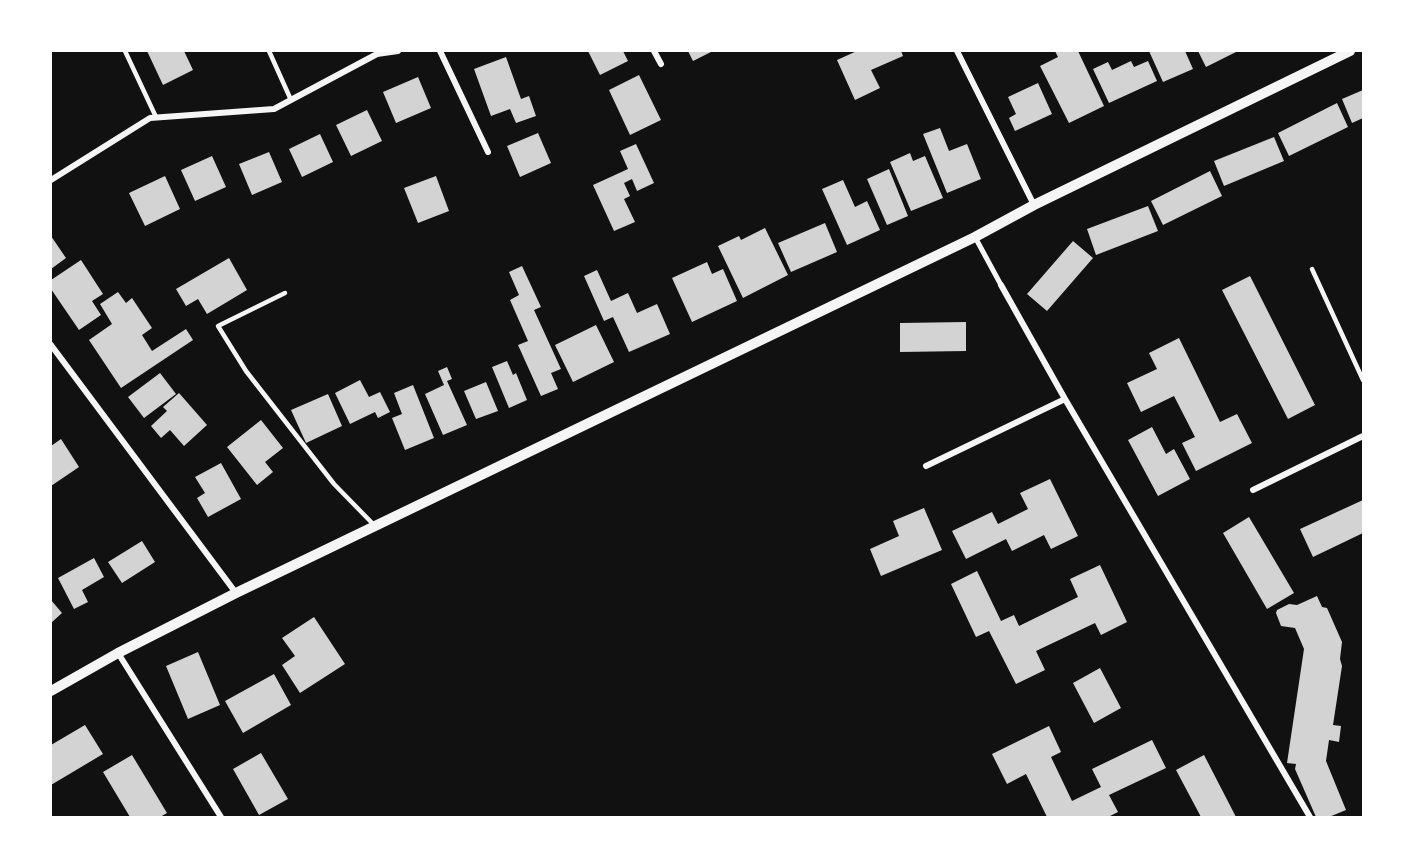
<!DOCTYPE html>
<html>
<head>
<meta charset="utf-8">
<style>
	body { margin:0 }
	#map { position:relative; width:1414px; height:868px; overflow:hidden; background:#111; font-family:Karla,sans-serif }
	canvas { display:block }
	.frame { position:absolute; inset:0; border:52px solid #fff; pointer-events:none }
</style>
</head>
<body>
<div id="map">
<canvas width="1414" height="868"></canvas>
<div class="frame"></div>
</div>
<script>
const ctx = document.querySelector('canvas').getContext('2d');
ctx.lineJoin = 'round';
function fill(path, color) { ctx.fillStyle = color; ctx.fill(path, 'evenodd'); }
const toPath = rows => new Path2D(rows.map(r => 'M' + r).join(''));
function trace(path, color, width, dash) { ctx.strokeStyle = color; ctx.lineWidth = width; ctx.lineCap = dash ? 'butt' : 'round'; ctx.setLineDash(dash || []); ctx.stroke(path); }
const building = toPath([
	[147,51,184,51,193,70,163,85],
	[588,51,623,51,628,61,600,75],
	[688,51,713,51,693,61],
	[857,51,901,51,903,56,871,70,880,88,855,100,837,60],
	[1055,51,1078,51,1104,106,1069,123,1040,66,1058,57],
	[1149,51,1185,51,1193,69,1163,82],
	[1198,51,1238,51,1206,67],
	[506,57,521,99,529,96,536,116,516,123,510,109,491,116,474,69],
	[1131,61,1134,67,1148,61,1157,81,1109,103,1093,69,1108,62,1112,70],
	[639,75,661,120,630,135,609,90],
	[418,77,431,108,396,123,383,92],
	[1038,83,1052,114,1015,131,1009,118,1016,114,1008,97],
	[1363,90,1363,118,1352,123,1342,99],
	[1337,103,1348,127,1289,156,1278,133],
	[367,110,382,141,351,156,336,125],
	[940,128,949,151,967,144,981,179,947,193,923,134],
	[538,133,551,163,520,177,507,146],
	[320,134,333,162,302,177,289,149],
	[1274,137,1284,161,1224,186,1214,161],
	[636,144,654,183,637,191,632,179,624,183,630,196,624,199,635,222,614,231,593,185,628,169,620,151],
	[269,152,282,182,252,195,239,164],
	[910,153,913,161,925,156,943,198,911,211,890,162],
	[212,156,226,187,195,201,181,170],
	[889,169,908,216,887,225,867,179],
	[1210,171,1222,196,1163,225,1151,201],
	[165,176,180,209,145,226,129,193],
	[436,176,449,211,418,223,404,188],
	[843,180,855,207,867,201,880,230,847,245,822,189],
	[1148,206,1158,231,1096,255,1087,229],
	[825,223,837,252,791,272,778,243],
	[765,228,788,275,743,298,718,246,739,236,741,240],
	[51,236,66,258,51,269],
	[1073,241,1093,258,1047,311,1027,294],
	[229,258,247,290,207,314,198,299,186,306,176,289],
	[81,260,103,294,92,301,101,315,79,330,51,289,51,280],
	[707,262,712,274,723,269,737,301,692,322,672,278],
	[522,266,541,307,534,310,561,369,551,373,558,389,541,396,518,345,528,341,510,300,519,295,509,272],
	[597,270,611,301,628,293,637,313,657,304,670,334,629,352,613,317,604,321,584,276],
	[1250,276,1315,405,1288,419,1222,290],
	[118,292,126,303,132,298,152,328,142,335,152,351,186,329,193,340,121,388,89,340,112,324,100,304],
	[966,322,966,351,900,352,900,323],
	[596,325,614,362,573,382,555,345],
	[1179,338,1220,422,1237,414,1252,443,1196,471,1182,443,1195,437,1174,396,1141,412,1127,383,1157,369,1149,353],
	[507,361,513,375,516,373,527,400,509,408,492,367],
	[447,367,452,379,447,381,467,425,443,435,425,394,444,385,438,371],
	[160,373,176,394,144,418,128,397],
	[360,380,369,397,380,392,390,412,378,418,375,412,350,424,335,393],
	[486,382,498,411,476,419,464,391],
	[413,385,434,438,405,450,392,418,402,414,394,393],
	[179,393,207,425,184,446,170,430,161,438,151,426,167,411,163,407],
	[328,394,342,426,306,443,291,410],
	[261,420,283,448,265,462,273,472,257,485,227,447],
	[1152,427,1166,454,1174,449,1190,479,1158,496,1128,440],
	[61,439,79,467,51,486,51,446],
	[221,463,241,499,208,517,197,498,205,493,195,477],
	[1050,479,1078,536,1051,549,1044,535,1012,551,1006,539,966,559,952,531,992,512,998,524,1028,509,1020,493],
	[1363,500,1363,533,1313,557,1300,529],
	[924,508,942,550,881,576,870,549,899,536,893,521],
	[1249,517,1294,593,1267,609,1223,533],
	[142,541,155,562,122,583,108,562],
	[94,558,104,577,82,590,88,602,74,609,58,578],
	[1100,565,1127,622,1101,635,1095,623,1036,651,1045,670,1016,684,989,631,976,637,951,584,977,571,1001,621,1014,615,1019,626,1078,597,1070,579],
	[1317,596,1322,607,1327,608,1342,642,1340,659,1342,666,1333,725,1341,726,1339,742,1329,740,1326,761,1346,810,1329,817,1316,817,1295,769,1296,764,1287,763,1304,649,1295,628,1281,626,1276,613,1277,610,1289,604,1297,605],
	[51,600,62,613,51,623],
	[314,617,345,664,300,693,282,665,295,656,282,638],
	[198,652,220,705,188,719,166,666],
	[1100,668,1121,708,1094,723,1073,683],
	[274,674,291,705,243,733,225,701],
	[85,725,103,754,51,785,51,745],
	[1049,726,1061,752,1051,757,1072,801,1101,787,1092,769,1152,740,1166,768,1109,795,1118,812,1108,817,1047,817,1026,774,1007,784,992,754],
	[261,753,288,799,259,815,233,769],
	[132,755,167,813,160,817,130,817,103,772],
	[1204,755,1236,817,1201,817,1176,770]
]);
const service = toPath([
	[125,51,156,117],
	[269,51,291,100],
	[1312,269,1363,380],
	[285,293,218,326,246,371,334,484,375,526]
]);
const pedestrian = toPath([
	[975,237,1001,285]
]);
const minor = toPath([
	[440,51,488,152],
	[654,51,661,64],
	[957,51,1034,205],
	[51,180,150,118,274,109,377,54,398,51],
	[1001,285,1065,399,1310,817],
	[51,345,236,593],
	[926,466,1065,399],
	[1253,490,1363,436],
	[118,653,221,817]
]);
const tertiary = toPath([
	[51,691,118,653,236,593,975,237,1034,205,1350,51]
]);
fill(building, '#d3d3d3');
trace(service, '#f5f5f5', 4.5);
trace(pedestrian, '#f5f5f5', 5);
trace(minor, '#f5f5f5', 6);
trace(tertiary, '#f5f5f5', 10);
</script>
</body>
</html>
